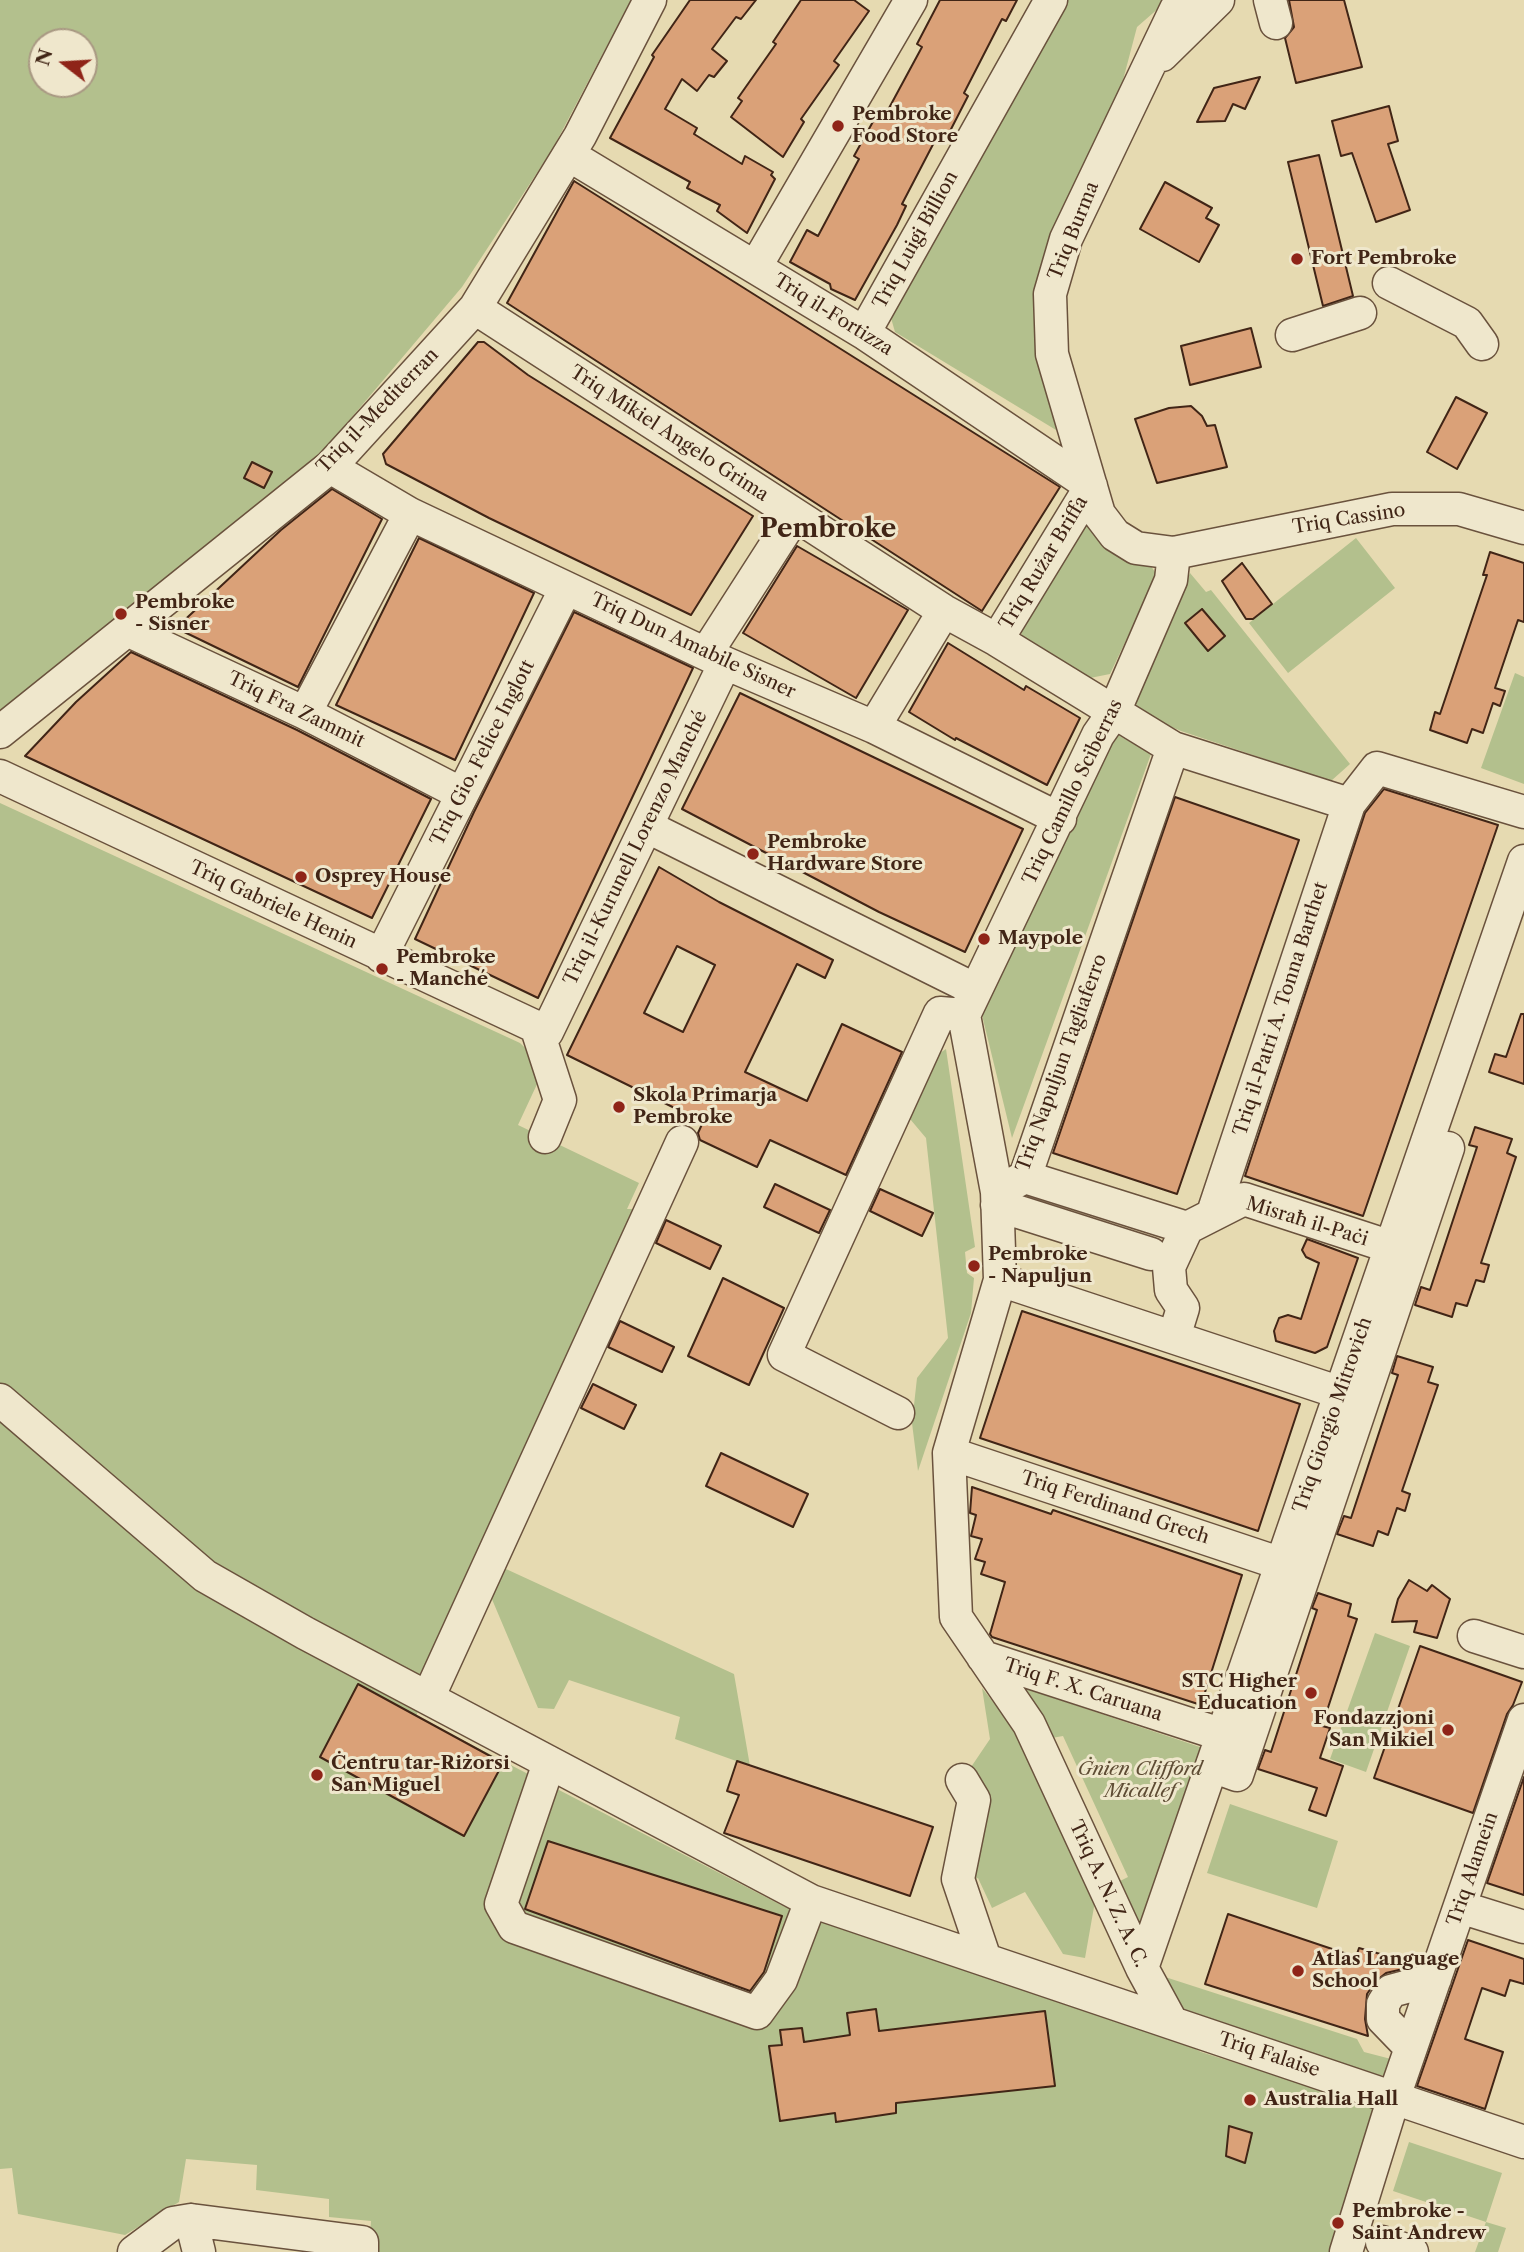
<!DOCTYPE html>
<html>
<head>
<meta charset="utf-8">
<style>
	body { margin:0 }
	#map { position:relative; width:1524px; height:2252px; overflow:hidden; background:#e6dab1; font-family:"Libre Caslon Text",serif }
	canvas { display:block }
	.north { position:absolute; left:28px; top:28px; width:70px; height:70px; box-sizing:border-box; background:#efe7cc; border:2px solid #a99983; border-radius:50%; rotate:287deg; font-size:19px; font-weight:700; line-height:28px; text-align:center; color:#412516 }
	.north::after { content:''; display:block; margin:auto; width:24px; height:32px; background:#8f2418; clip-path:polygon(50% 0,100% 100%,50% 72%,0 100%) }
</style>
</head>
<body>
<div id="map">
<canvas width="1524" height="2252"></canvas>
<div class="north">N</div>
</div>
<script>
const ctx = document.querySelector('canvas').getContext('2d');
ctx.lineJoin = 'round';
function fill(path, color) { ctx.fillStyle = color; ctx.fill(path, 'evenodd'); }
const toPath = rows => new Path2D(rows.map(r => 'M' + r).join(''));
function trace(path, color, width, dash) { ctx.strokeStyle = color; ctx.lineWidth = width; ctx.lineCap = dash ? 'butt' : 'round'; ctx.setLineDash(dash || []); ctx.stroke(path); }
function drawText(font, color, halo, rows, align = 'center') {
  ctx.font = font + ' "Libre Caslon Text",serif'; ctx.lineWidth = 6; ctx.setLineDash([]); ctx.textBaseline = 'middle'; ctx.strokeStyle = halo; ctx.fillStyle = color; for (const [text, x, y, turn = 0] of rows) {
    ctx.save(); ctx.translate(x, y); ctx.rotate((+turn || 0) * Math.PI / 180); ctx.textAlign = isNaN(turn) ? turn : align; if (halo) ctx.strokeText(text, 0, 0); ctx.fillText(text, 0, 0); ctx.restore();
  }
}
const green = toPath([
	[0,0,631,0,552,150,462,287,319,456,0,716],
	[42,42,84,42,84,84,42,84],
	[1068,0,1168,0,1137,27,1108,137,1039,278,1034,296,1035,330,1064,420,1056,430,895,332,891,318],
	[1089,523,1147,560,1157,575,1110,674,1090,678,1022,637,1019,614,1073,525],
	[1356,538,1395,588,1288,673,1249,623],
	[1190,573,1206,592,1211,590,1350,764,1331,781,1181,731,1139,713,1134,697],
	[1515,673,1524,677,1524,784,1481,768],
	[1111,731,1151,754,1012,1138,982,1015],
	[0,803,520,1043,545,1067,518,1125,639,1183,627,1209,636,1209,416,1716,785,1907,811,1901,1160,2030,1201,2052,1371,2105,1379,2115,1331,2252,369,2252,371,2221,329,2217,329,2199,256,2190,257,2165,186,2159,179,2202,125,2235,18,2214,12,2168,0,2169],
	[946,1049,975,1247,965,1252,967,1273,974,1278,971,1313,918,1471,912,1423,917,1378,948,1338,926,1138,905,1113,928,1061],
	[493,1563,734,1674,750,1766,675,1739,680,1717,569,1680,554,1709,538,1708,483,1578],
	[1375,1633,1410,1646,1366,1772,1330,1759],
	[1018,1686,1203,1748,1143,1941,1112,1885,1128,1877,1063,1736,1046,1739],
	[982,1688,1025,1742,1097,1890,1085,1958,1063,1954,1025,1892,992,1908,978,1878,968,1882,967,1773,990,1739],
	[1230,1804,1338,1841,1317,1908,1207,1873],
	[1162,1976,1357,2039,1364,2052,1391,2059,1387,2074,1380,2076,1178,2010],
	[1409,2142,1502,2173,1486,2222,1506,2228,1498,2252,1475,2252,1486,2222,1393,2191]
]);
const building = toPath([
	[690,0,756,0,741,19,736,17,712,49,727,61,714,77,709,75,697,91,682,79,665,109,697,128,694,134,742,164,745,156,773,172,771,175,775,179,747,233,717,211,720,205,687,188,690,182,610,138,654,57,652,55,690,0],
	[801,0,854,0,869,11,834,61,839,65,801,119,804,122,783,157,731,117,742,101,738,98,776,44,773,42,801,0],
	[940,0,1017,0,1006,21,1002,19,964,93,968,96,948,135,940,131,902,204,906,206,897,225,855,300,831,289,830,284,790,262,807,230,818,236,859,159,854,156,875,118,882,121,922,47,917,44,940,0],
	[1289,0,1344,0,1362,67,1296,83,1285,38,1294,27,1289,0],
	[1260,77,1245,109,1233,104,1225,121,1197,122,1214,88,1260,77],
	[1389,106,1398,141,1388,144,1410,210,1376,222,1352,153,1341,156,1332,121,1389,106],
	[1319,155,1353,296,1323,306,1288,162,1319,155],
	[574,181,1060,487,982,611,507,303,574,181],
	[1165,182,1212,208,1206,218,1219,225,1199,262,1140,229,1165,182],
	[1251,328,1261,367,1190,385,1181,346,1251,328],
	[478,342,484,342,528,375,753,516,691,615,489,518,386,464,383,454,478,342],
	[1456,397,1487,413,1457,469,1427,452,1456,397],
	[1191,406,1202,416,1207,426,1215,425,1227,467,1157,483,1135,419,1169,408,1191,406],
	[252,462,272,472,264,488,244,478,252,462],
	[332,489,382,519,298,687,176,628,281,530,332,489],
	[419,538,534,593,455,760,336,705,419,538],
	[797,546,908,610,856,698,743,633,797,546],
	[1490,552,1524,563,1524,622,1518,620,1495,688,1505,691,1500,706,1493,703,1483,733,1472,729,1467,743,1430,730,1435,712,1440,714,1487,575,1483,575,1490,552],
	[1242,563,1272,604,1253,619,1246,619,1222,581,1242,563],
	[1202,609,1225,636,1208,651,1185,623,1202,609],
	[574,612,693,668,538,998,415,939,474,812,574,612],
	[948,643,1024,690,1026,686,1080,718,1047,785,956,738,955,740,909,712,948,643],
	[131,652,297,730,431,799,372,918,25,756,76,702,131,652],
	[740,693,1023,829,965,952,879,912,682,809,740,693],
	[1384,789,1498,825,1363,1216,1245,1176,1365,813,1384,789],
	[1175,797,1299,840,1177,1194,1053,1153,1175,797],
	[659,867,719,902,833,960,825,978,797,964,745,1072,807,1101,842,1024,902,1052,846,1175,770,1140,757,1167,700,1140,698,1133,703,1122,567,1055,659,867],
	[677,946,715,965,683,1032,644,1013,677,946],
	[1521,1014,1524,1014,1524,1084,1489,1072,1495,1054,1506,1057,1521,1014],
	[1475,1127,1512,1139,1507,1153,1516,1157,1481,1263,1489,1265,1484,1282,1476,1280,1467,1306,1456,1303,1452,1317,1415,1305,1421,1287,1430,1290,1477,1147,1469,1145,1475,1127],
	[775,1184,830,1210,819,1233,764,1207,775,1184],
	[880,1189,933,1213,922,1236,870,1211,880,1189],
	[666,1220,721,1246,710,1269,656,1243,666,1220],
	[1307,1239,1358,1258,1327,1347,1315,1353,1276,1341,1274,1331,1279,1318,1288,1315,1301,1319,1319,1263,1306,1257,1302,1250,1307,1239],
	[723,1278,784,1308,749,1385,688,1356,723,1278],
	[1022,1311,1300,1404,1258,1531,980,1438,1022,1311],
	[620,1321,674,1347,662,1372,608,1347,620,1321],
	[1397,1356,1433,1367,1428,1382,1438,1385,1402,1491,1410,1494,1405,1511,1397,1508,1388,1535,1378,1531,1373,1546,1337,1534,1344,1516,1351,1518,1398,1375,1392,1373,1397,1356],
	[593,1384,636,1405,624,1429,581,1408,593,1384],
	[721,1453,808,1494,793,1527,706,1486,721,1453],
	[972,1487,1051,1514,1053,1510,1242,1575,1201,1705,992,1637,990,1634,1005,1582,981,1574,985,1562,975,1559,982,1539,971,1536,976,1515,970,1513,972,1487],
	[1409,1580,1427,1591,1432,1585,1450,1599,1437,1638,1414,1632,1417,1621,1392,1622,1398,1599,1409,1580],
	[1318,1593,1351,1604,1348,1616,1357,1619,1322,1726,1330,1728,1320,1758,1343,1766,1326,1816,1309,1810,1317,1788,1258,1769,1265,1750,1271,1752,1317,1610,1312,1608,1318,1593],
	[1420,1646,1522,1682,1513,1705,1507,1714,1473,1813,1374,1778,1420,1646],
	[358,1684,503,1763,464,1836,320,1757,358,1684],
	[737,1761,933,1827,910,1896,724,1833,739,1795,727,1791,737,1761],
	[1524,1777,1524,1895,1487,1883,1524,1777],
	[548,1841,782,1916,764,1972,750,1991,525,1909,548,1841],
	[1228,1914,1356,1957,1359,1948,1391,1957,1390,1960,1404,1965,1403,1969,1386,1973,1376,1981,1367,1994,1365,2019,1368,2036,1205,1984,1228,1914],
	[1468,1940,1524,1959,1524,1984,1510,1980,1505,1996,1482,1988,1465,2039,1503,2052,1485,2109,1417,2086,1468,1940],
	[876,2009,879,2031,1045,2011,1055,2086,896,2103,896,2113,836,2122,835,2113,780,2121,769,2046,782,2045,780,2030,802,2028,804,2042,850,2035,847,2013,876,2009],
	[1229,2126,1252,2133,1245,2163,1226,2156,1229,2126]
]);
const minor = toPath([
	[1187,0,1176,9,1066,239,1050,294,1052,354,1099,514,1115,535,1136,548,1174,553,1392,509,1459,509,1524,528],
	[1270,0,1276,23],
	[1162,55,1218,0],
	[569,155,864,333,1091,486,997,640],
	[756,266,911,0],
	[1389,283,1467,323,1482,344],
	[475,308,944,611,997,640,1173,748,1349,804,1377,768,1524,812],
	[864,333,1051,0],
	[1292,335,1360,313],
	[330,467,410,514,725,663,874,727,1060,819],
	[127,630,305,713,462,794],
	[707,652,795,515],
	[305,713,410,514],
	[874,727,944,611],
	[0,732,330,467,475,308,580,136,650,0],
	[0,776,547,1032,725,663],
	[648,827,976,990],
	[381,956,566,588],
	[536,1026,560,1100,545,1137],
	[1025,1177,1187,1228,1244,1199,1391,1247],
	[997,1192,1025,1177,1173,748],
	[997,1205,1151,1254],
	[1213,1213,1349,804],
	[1000,1280,1341,1393],
	[1174,1337,1183,1308,1171,1290,1169,1267,1187,1228],
	[0,1400,205,1576,305,1633,811,1901,1524,2142],
	[898,1413,784,1355,940,1013,964,1015],
	[949,1453,1282,1564],
	[1474,1636,1524,1652],
	[983,1657,1223,1735],
	[428,1698,682,1142],
	[549,1763,501,1904,514,1927,757,2013,781,1980,811,1901],
	[1212,1766,1237,1775,1448,1148],
	[962,1780,974,1800,958,1879,985,1959],
	[1460,1907,1524,1927],
	[1142,1968,1524,861],
	[1172,2023,1142,1968,1029,1724,956,1617,949,1453,1000,1280,997,1192,964,1015,1098,735,1114,712,1171,580,1174,553],
	[1411,2048,1383,2019,1383,2004,1391,1991,1435,1979],
	[191,2220,199,2252],
	[1382,2242,1412,2252],
	[134,2252,173,2223,191,2220,362,2242,362,2252],
	[1346,2252,1394,2097,1524,1720]
]);
const markers = [
	[838,126,7,"#8f2418"],
	[1297,259,7,"#8f2418"],
	[121,614,7,"#8f2418"],
	[753,854,7,"#8f2418"],
	[301,877,7,"#8f2418"],
	[984,939,7,"#8f2418"],
	[382,969,7,"#8f2418"],
	[619,1107,7,"#8f2418"],
	[974,1266,7,"#8f2418"],
	[1311,1693,7,"#8f2418"],
	[1448,1730,7,"#8f2418"],
	[317,1775,7,"#8f2418"],
	[1298,1971,7,"#8f2418"],
	[1250,2100,7,"#8f2418"],
	[1338,2223,7,"#8f2418"]
];
const poiNames = [
	["Pembroke",852,115],
	["Food Store",852,137],
	["Fort Pembroke",1311,259],
	["Pembroke",135,603],
	["- Sisner",135,625],
	["Pembroke",767,843],
	["Hardware Store",767,865],
	["Osprey House",315,877],
	["Maypole",998,939],
	["Pembroke",396,958],
	["- Manché",396,980],
	["Skola Primarja",633,1096],
	["Pembroke",633,1118],
	["Pembroke",988,1255],
	["- Napuljun",988,1277],
	["STC Higher",1297,1682,"right"],
	["Education",1297,1704,"right"],
	["Fondazzjoni",1434,1719,"right"],
	["San Mikiel",1434,1741,"right"],
	["Ċentru tar-Riżorsi",331,1764],
	["San Miguel",331,1786],
	["Atlas Language",1312,1960],
	["School",1312,1982],
	["Australia Hall",1264,2100],
	["Pembroke -",1352,2212],
	["Saint Andrew",1352,2234]
];
const streetNames = [
	["Triq Burma",1074,231,-68],
	["Triq Luigi Billion",916,240,-61],
	["Triq il-Fortizza",833,315,32],
	["Triq il-Mediterran",378,411,-46],
	["Triq Mikiel Angelo Grima",669,434,33],
	["Triq Cassino",1349,519,-9],
	["Triq Rużar Briffa",1044,563,-59],
	["Triq Dun Amabile Sisner",693,646,25],
	["Triq Fra Zammit",296,710,26],
	["Triq Gio. Felice Inglott",483,753,-63],
	["Triq Camillo Sciberras",1073,792,-64],
	["Triq il-Kurunell Lorenzo Manché",636,848,-64],
	["Triq Gabriele Henin",273,905,25],
	["Triq il-Patri A. Tonna Barthet",1281,1009,-72],
	["Triq Napuljun Tagliaferro",1062,1063,-70],
	["Misraħ il-Paċi",1307,1222,17],
	["Triq Giorgio Mitrovich",1333,1415,-71],
	["Triq Ferdinand Grech",1115,1508,18],
	["Triq F. X. Caruana",1083,1690,18],
	["Triq Alamein",1473,1869,-71],
	["Triq A. N. Z. A. C.",1108,1894,65],
	["Triq Falaise",1269,2055,18]
];
const parkNames = [
	["Ġnien Clifford",1140,1770],
	["Micallef",1140,1792]
];
const districtNames = [
	["Pembroke",828,529]
];
fill(green, '#b3c08d');
fill(building, '#daa178');
trace(building, '#412516', 2);
trace(minor, '#6a523d', 35);
trace(minor, '#efe7cc', 32);
for (const [x, y, r, color] of markers) { const dot = new Path2D(); dot.arc(x, y, r, 0, 2 * Math.PI); ctx.fillStyle = color; ctx.fill(dot); trace(dot, '#efe7cc', 2.5); }
drawText('bold 19px', '#412516', '#efe7cc', poiNames, 'left');
drawText('19px', '#412516', '#efe7cc', streetNames);
drawText('italic 19px', '#5e4c34', '#efe7cc', parkNames);
drawText('bold 26px', '#412516', '#efe7cc', districtNames);
</script>
</body>
</html>
